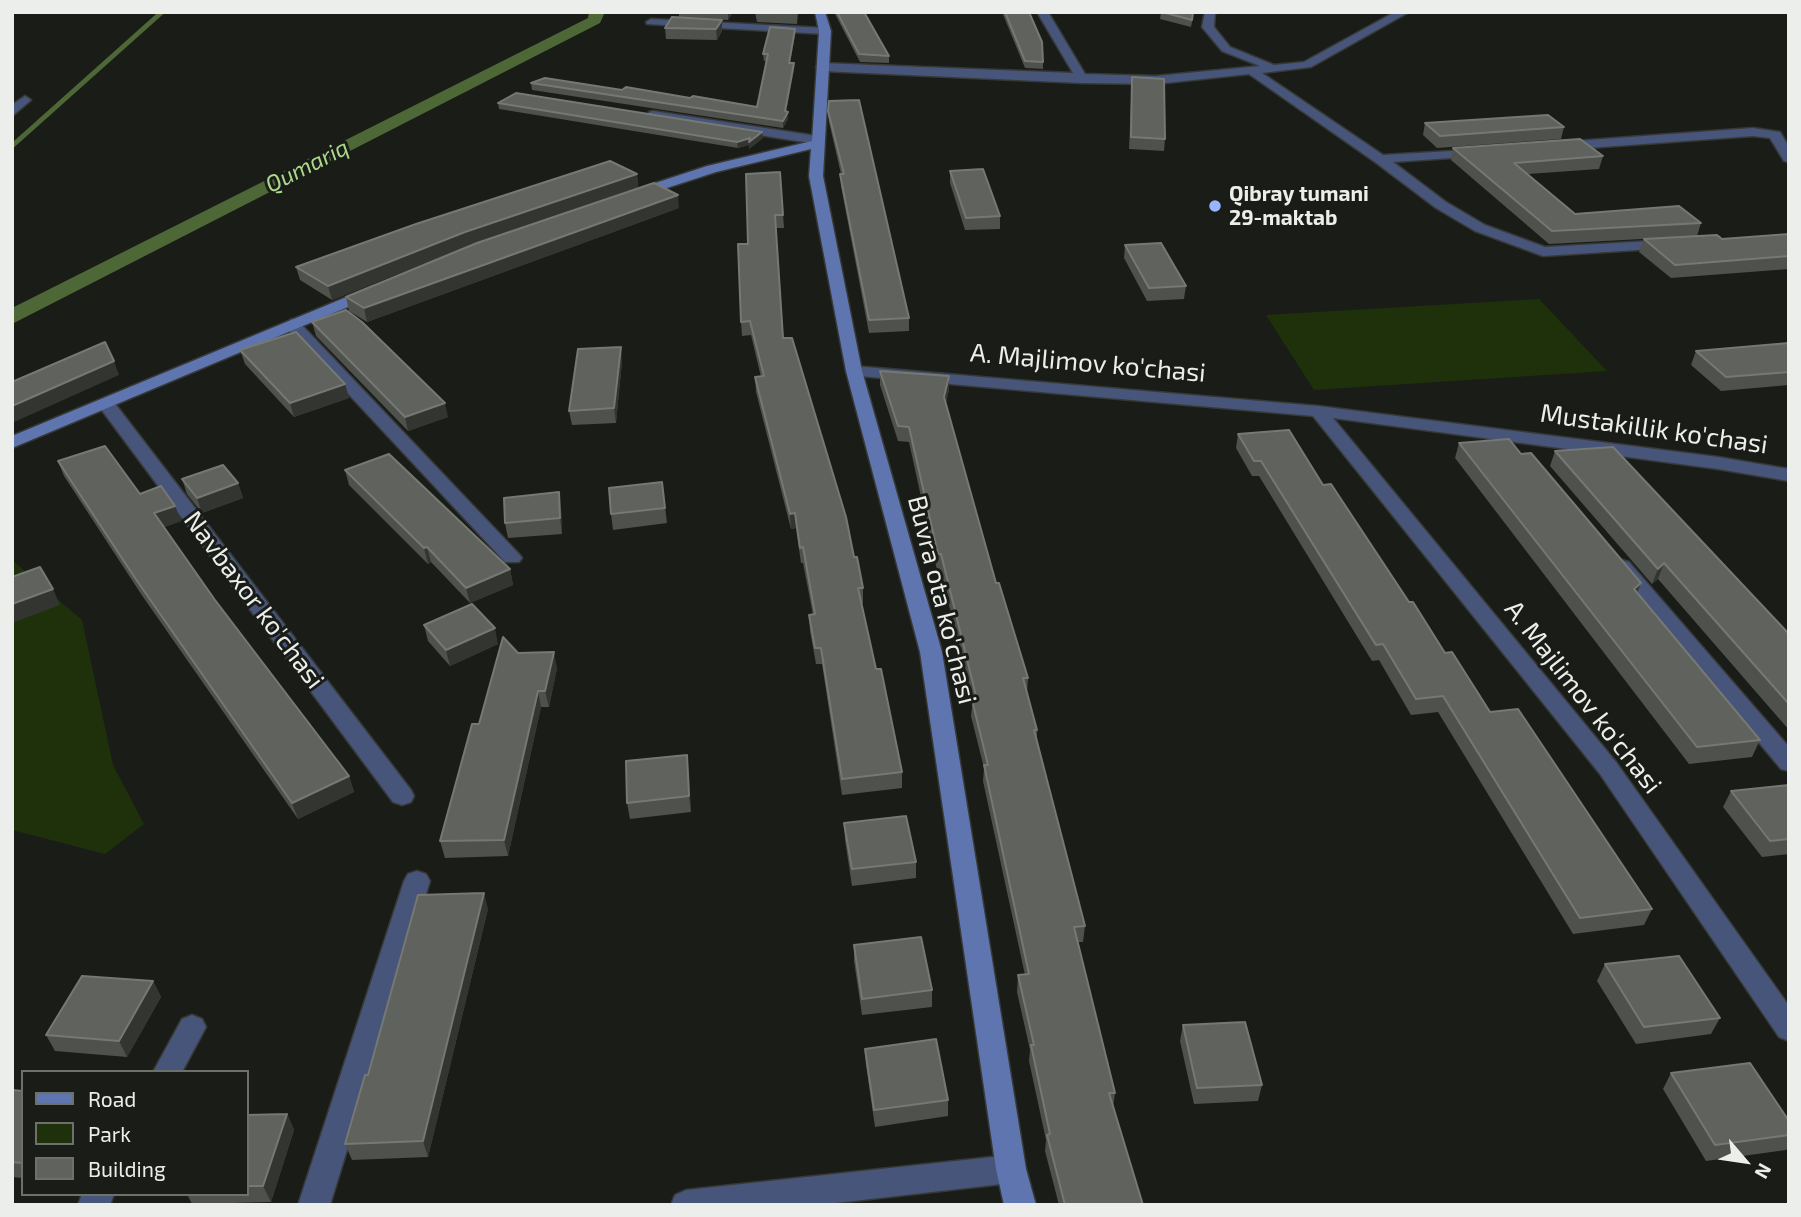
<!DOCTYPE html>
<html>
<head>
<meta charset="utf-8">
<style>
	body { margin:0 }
	#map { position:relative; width:1801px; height:1217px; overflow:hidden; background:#1a1c18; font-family:"Exo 2",sans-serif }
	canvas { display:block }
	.frame { position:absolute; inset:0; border:14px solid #eceeeb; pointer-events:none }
	.legend { position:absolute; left:21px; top:1070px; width:228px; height:126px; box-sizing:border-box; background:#1a1c18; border:2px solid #6e706c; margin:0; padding:9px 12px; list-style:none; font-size:21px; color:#eceeeb }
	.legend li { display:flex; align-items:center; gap:14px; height:35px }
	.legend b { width:35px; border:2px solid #6e706c }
	.north { position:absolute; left:1710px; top:1126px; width:70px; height:70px; -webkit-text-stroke:5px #1a1c18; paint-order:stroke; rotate:119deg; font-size:19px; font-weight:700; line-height:28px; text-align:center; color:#eceeeb }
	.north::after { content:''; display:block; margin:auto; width:24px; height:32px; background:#eceeeb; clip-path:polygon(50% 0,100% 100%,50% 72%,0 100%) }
</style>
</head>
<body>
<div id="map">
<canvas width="1801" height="1217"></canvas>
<div class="frame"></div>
<ul class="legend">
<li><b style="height:9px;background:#5e75b0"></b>Road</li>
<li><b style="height:19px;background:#1e310b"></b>Park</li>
<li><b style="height:19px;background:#5f625d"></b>Building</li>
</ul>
<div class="north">N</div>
</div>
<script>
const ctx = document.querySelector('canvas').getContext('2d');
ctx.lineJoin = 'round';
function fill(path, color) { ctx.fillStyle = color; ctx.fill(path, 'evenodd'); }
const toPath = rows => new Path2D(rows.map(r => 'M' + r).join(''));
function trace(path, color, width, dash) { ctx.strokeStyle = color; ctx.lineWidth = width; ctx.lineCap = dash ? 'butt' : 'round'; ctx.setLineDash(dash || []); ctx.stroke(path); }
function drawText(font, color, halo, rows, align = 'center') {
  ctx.font = font + ' "Exo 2",sans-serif'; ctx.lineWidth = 6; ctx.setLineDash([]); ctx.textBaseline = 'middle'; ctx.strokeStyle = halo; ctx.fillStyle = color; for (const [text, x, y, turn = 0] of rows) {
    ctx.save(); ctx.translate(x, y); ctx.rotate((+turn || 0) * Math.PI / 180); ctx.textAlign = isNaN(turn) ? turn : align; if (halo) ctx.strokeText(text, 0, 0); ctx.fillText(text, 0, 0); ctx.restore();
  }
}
const green = toPath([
	[1539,299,1607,371,1314,390,1266,315],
	[12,560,82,620,113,765,144,824,105,854,12,830]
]);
const stream = toPath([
	[12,146,162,12]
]);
const canal = toPath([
	[589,12,605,12,600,23,12,324,12,308,588,18,589,12]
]);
const street = toPath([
	[1037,12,1048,12,1085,74,1156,76,1260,66,1222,51,1202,27,1205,12,1215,12,1214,27,1230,47,1274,65,1304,62,1395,12,1409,12,1311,67,1262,73,1383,155,1485,149,1485,155,1480,156,1393,162,1446,202,1485,225,1545,247,1669,240,1676,244,1669,248,1543,256,1475,231,1436,208,1375,162,1249,74,1156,84,1082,83,822,71,816,67,822,63,1073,73,1037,12],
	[651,19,825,28,831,31,825,34,647,24,646,22,651,19],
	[25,96,31,100,12,116,12,105,25,96],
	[653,111,817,136,824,140,817,144,649,118,649,112,653,111],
	[1753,128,1780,132,1789,147,1789,162,1784,161,1770,138,1753,136,1561,150,1554,146,1561,142,1753,128],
	[292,319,298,321,519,554,522,558,519,562,505,562,286,327,284,324,292,319],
	[854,366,1318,406,1718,457,1789,469,1789,481,1718,469,1333,418,1616,762,1789,1006,1789,1041,1779,1037,1600,774,1313,416,848,375,846,371,848,367,854,366],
	[107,400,113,401,411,790,414,796,411,802,402,805,393,802,101,409,98,405,101,401,107,400],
	[1622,560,1629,562,1789,747,1789,771,1781,769,1615,570,1612,566,1615,562,1622,560],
	[417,871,426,874,430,881,330,1205,298,1205,404,881,408,874,417,871],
	[192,1015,202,1019,206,1027,182,1072,153,1072,182,1019,192,1015],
	[1011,1155,1022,1159,1026,1169,1022,1179,1011,1183,818,1205,671,1205,675,1195,686,1190,1011,1155],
	[82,1194,114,1194,110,1205,78,1205,82,1194]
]);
const secondary = toPath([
	[815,12,825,12,831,31,823,176,862,371,942,652,1026,1169,1036,1205,1004,1205,996,1169,920,652,846,371,809,176,811,149,716,172,633,199,626,195,628,192,707,166,812,141,819,31,815,12],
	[373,286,381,291,379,294,12,448,12,436,373,286]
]);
const wall = toPath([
	[679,12,733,12,728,20,711,19,722,20,722,31,717,40,666,39,665,28,679,18],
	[755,12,798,12,797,24,757,22],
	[834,12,864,12,889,56,889,63,860,62],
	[1002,12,1029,12,1043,62,1043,69,1025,68],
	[1161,12,1194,12,1191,27,1160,19],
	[795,35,790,63,794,69,786,112,788,119,783,128,532,90,531,83,622,90,757,107,767,61,764,61,763,54],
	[1132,77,1165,139,1164,151,1129,149],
	[498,103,763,138,749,149,749,145,738,148,499,109],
	[828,111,909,318,909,331,869,333,841,186,840,174,841,174,829,122],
	[1425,123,1564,127,1561,139,1437,148,1423,135],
	[1453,148,1603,156,1599,169,1528,174,1575,214,1701,223,1697,236,1549,244,1451,160],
	[950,171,1000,216,1000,229,965,230,950,183],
	[780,172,784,228,776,228,783,338,854,557,863,588,863,603,861,604,876,669,902,772,902,788,842,795,822,664,816,664,810,631,809,615,813,615,803,563,801,563,796,528,791,529,756,392,755,377,761,377,751,335,742,336,741,322,748,244],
	[637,174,638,187,468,246,332,300,300,280,296,267],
	[679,208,367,322,349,311,346,297],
	[1789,234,1789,269,1671,278,1639,252,1644,239,1722,239],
	[1125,245,1186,286,1184,299,1147,301,1124,258],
	[312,322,448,417,408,431,316,336],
	[1789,343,1789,385,1721,391,1691,365,1696,351],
	[240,350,345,384,349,398,294,417,245,364],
	[622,361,616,423,572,425,569,411],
	[880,371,949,390,946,403,996,583,1028,678,1027,693,1037,730,1037,739,1085,926,1083,942,1078,942,1115,1093,1113,1108,1143,1205,1059,1205,1045,1151,1046,1140,1029,1061,1030,1050,1017,992,1018,975,1025,975,983,781,984,768,971,716,973,700,940,570,937,570,909,442,898,441,880,385],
	[1238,434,1323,485,1445,653,1490,712,1652,909,1644,925,1573,934,1438,712,1411,715,1379,660,1372,661,1259,476,1252,476,1236,448],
	[1459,443,1521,454,1641,583,1637,593,1760,740,1752,757,1689,764,1455,458],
	[1555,451,1789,634,1789,730,1658,579,1652,584,1550,466],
	[58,461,140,494,175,506,181,521,164,527,215,600,349,776,354,792,298,819,141,594,64,476],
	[345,470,510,569,513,585,470,603,431,562,428,564,349,485],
	[182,479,238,483,243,498,202,513,187,494],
	[662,482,667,523,613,530,611,514],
	[561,507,562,534,508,538,505,523],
	[424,625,498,644,450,666,428,641],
	[518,653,557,668,549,707,541,707,508,856,445,858,440,841,479,724],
	[687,755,691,812,630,819,627,803],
	[1789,785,1789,854,1762,857,1723,807,1731,791],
	[844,823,916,862,916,878,852,886,845,840],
	[488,909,428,1157,352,1160,345,1144,368,1075],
	[854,945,932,990,932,1007,862,1015,854,961],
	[1605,964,1720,1018,1711,1034,1636,1044,1597,981],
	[153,981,161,997,127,1057,55,1051,46,1035],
	[1183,1025,1262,1085,1258,1101,1194,1104,1180,1041],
	[865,1049,948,1100,948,1116,875,1127,866,1065],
	[1671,1073,1789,1121,1789,1147,1786,1150,1706,1161,1663,1089],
	[12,1090,23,1091,23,1178,12,1177],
	[287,1114,294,1130,271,1202,192,1204,187,1194,247,1194,247,1115]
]);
const shadedWall = toPath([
	[728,12,733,12,728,20],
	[722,20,722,31,717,40,716,29],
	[795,29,795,35,789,69,789,63],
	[794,63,794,69,785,117,788,112,788,119,783,128,783,121],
	[762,132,763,138,749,149,749,145,738,148,737,142],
	[637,174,638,187,468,246,332,300,328,286,465,232],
	[678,195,679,208,367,322,364,308],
	[621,347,622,361,616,423,614,408],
	[114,361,119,375,12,423,12,406],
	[949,376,949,390,944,411,944,397],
	[345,384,349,398,294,417,290,403],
	[445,403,448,417,408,431,405,417],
	[238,483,243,498,202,513,197,498],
	[559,492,561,507,562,534,560,518],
	[175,506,181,521,160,529,154,513],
	[795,513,796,528,791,529,790,514],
	[427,547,431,562,428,564,424,548],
	[1664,563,1658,579,1652,584,1658,569],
	[510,569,513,585,470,603,466,588],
	[1641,583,1635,598,1634,589],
	[53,589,60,605,12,623,12,604],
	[495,628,498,644,450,666,446,650],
	[554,652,557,668,549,707,545,691],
	[538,691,541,707,508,856,504,840],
	[687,755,689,771,691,812,689,796],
	[349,776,354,792,298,819,292,803],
	[484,893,488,909,428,1157,423,1141],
	[153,981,161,997,127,1057,119,1041],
	[287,1114,294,1130,271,1202,263,1186]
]);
const building = toPath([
	[837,12,864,12,889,56,859,54,837,12],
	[1005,12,1029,12,1042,42,1043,62,1025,61,1005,12],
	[1162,12,1193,12,1192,20,1162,12],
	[672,17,722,20,716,29,665,28,672,17],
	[770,27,795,29,789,63,794,63,785,111,788,112,783,121,531,83,545,78,622,90,626,87,690,98,693,96,757,107,768,54,763,54,770,27],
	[1132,77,1164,79,1165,139,1131,137,1132,77],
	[516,93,762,132,749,142,750,138,737,142,498,103,516,93],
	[859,100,909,318,869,320,840,174,844,174,828,111,829,101,859,100],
	[1548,115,1564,127,1440,136,1425,123,1548,115],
	[1580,139,1603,156,1514,163,1575,214,1679,206,1701,223,1552,231,1453,148,1580,139],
	[610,161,637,174,465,232,328,286,296,267,416,224,610,161],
	[983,169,1000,216,966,218,950,171,983,169],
	[780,172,783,215,775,215,783,338,792,338,846,517,854,557,857,557,863,588,858,588,876,669,881,669,902,772,842,779,821,648,815,648,809,615,815,614,803,547,800,548,795,513,790,514,755,377,764,376,750,321,741,322,738,244,748,244,746,174,780,172],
	[654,183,678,195,364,308,346,297,477,243,654,183],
	[1789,234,1789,256,1675,265,1644,239,1717,235,1722,239,1789,234],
	[1161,243,1186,286,1149,288,1125,245,1161,243],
	[346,310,362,322,445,403,405,417,312,322,346,310],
	[296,332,345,384,290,403,240,350,296,332],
	[105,342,114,361,12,406,12,382,105,342],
	[1789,343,1789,372,1726,377,1696,351,1789,343],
	[621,347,614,408,569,411,578,349,621,347],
	[880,371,949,376,944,397,996,583,999,583,1028,678,1023,678,1037,730,1034,730,1085,926,1074,927,1115,1093,1109,1093,1143,1205,1065,1205,1047,1135,1050,1134,1031,1045,1034,1045,1018,975,1029,974,984,765,988,765,972,700,977,700,941,554,938,554,909,427,898,426,880,371],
	[1289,430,1323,485,1331,484,1409,602,1413,602,1445,653,1452,652,1490,712,1518,709,1652,909,1580,918,1443,696,1416,699,1383,644,1376,645,1261,461,1254,461,1238,434,1289,430],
	[1509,439,1521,454,1531,453,1641,583,1634,589,1760,740,1697,747,1459,443,1509,439],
	[105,446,140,494,161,486,175,506,154,513,215,600,349,776,292,803,135,578,58,461,105,446],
	[1613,447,1789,634,1789,704,1664,563,1658,569,1555,451,1613,447],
	[389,454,510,569,466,588,427,547,424,548,345,470,389,454],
	[223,465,238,483,197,498,182,479,223,465],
	[662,482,665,508,611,514,609,488,662,482],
	[559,492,560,518,505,523,504,498,559,492],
	[40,567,53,589,12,604,12,577,40,567],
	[472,604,495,628,446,650,424,625,472,604],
	[503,637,518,653,554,652,545,691,538,691,504,840,440,841,472,724,479,724,503,637],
	[687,755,689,796,627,803,626,761,687,755],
	[1789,785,1789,839,1770,841,1731,791,1789,785],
	[906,816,916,862,852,869,844,823,906,816],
	[484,893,423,1141,345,1144,365,1075,368,1075,418,895,484,893],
	[921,937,932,990,862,999,854,945,921,937],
	[1679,956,1720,1018,1644,1027,1605,964,1679,956],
	[82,976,153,981,119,1041,46,1035,82,976],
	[1245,1022,1262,1085,1197,1088,1183,1025,1245,1022],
	[936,1039,948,1100,874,1110,865,1049,936,1039],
	[1750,1063,1789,1121,1789,1135,1715,1145,1671,1073,1750,1063],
	[12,1090,23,1091,23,1163,12,1162,12,1090],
	[287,1114,263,1186,247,1186,247,1115,287,1114]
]);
const markers = [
	[1215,206,7,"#99b5fd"]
];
const farPoinames = [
	["Qibray tumani",1229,194],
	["29-maktab",1229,218]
];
const farWaternames = [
	["Qumariq",307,166,-27]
];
const streetNames = [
	["A. Majlimov ko'chasi",1088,363,5],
	["Mustakillik ko'chasi",1654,429,8],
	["Navbaxor ko'chasi",254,600,53],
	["Buvra ota ko'chasi",942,600,76],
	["A. Majlimov ko'chasi",1583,697,52]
];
fill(green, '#1e310b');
trace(stream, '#4d6836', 5);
fill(canal, '#4d6836');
trace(street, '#373936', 3);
trace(secondary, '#373936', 3);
fill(street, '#465579');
fill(secondary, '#5e75b0');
fill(wall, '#4e514c');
fill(shadedWall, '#323530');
fill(building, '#5f625d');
trace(building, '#757873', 2);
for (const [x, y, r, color] of markers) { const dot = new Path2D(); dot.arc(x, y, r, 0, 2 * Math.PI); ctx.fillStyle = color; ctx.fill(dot); trace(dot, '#1a1c18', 2.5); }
drawText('bold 21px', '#eceeeb', '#1a1c18', farPoinames, 'left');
drawText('italic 23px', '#add88c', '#1a1c18', farWaternames);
drawText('26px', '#eceeeb', '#1a1c18', streetNames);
</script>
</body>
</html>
